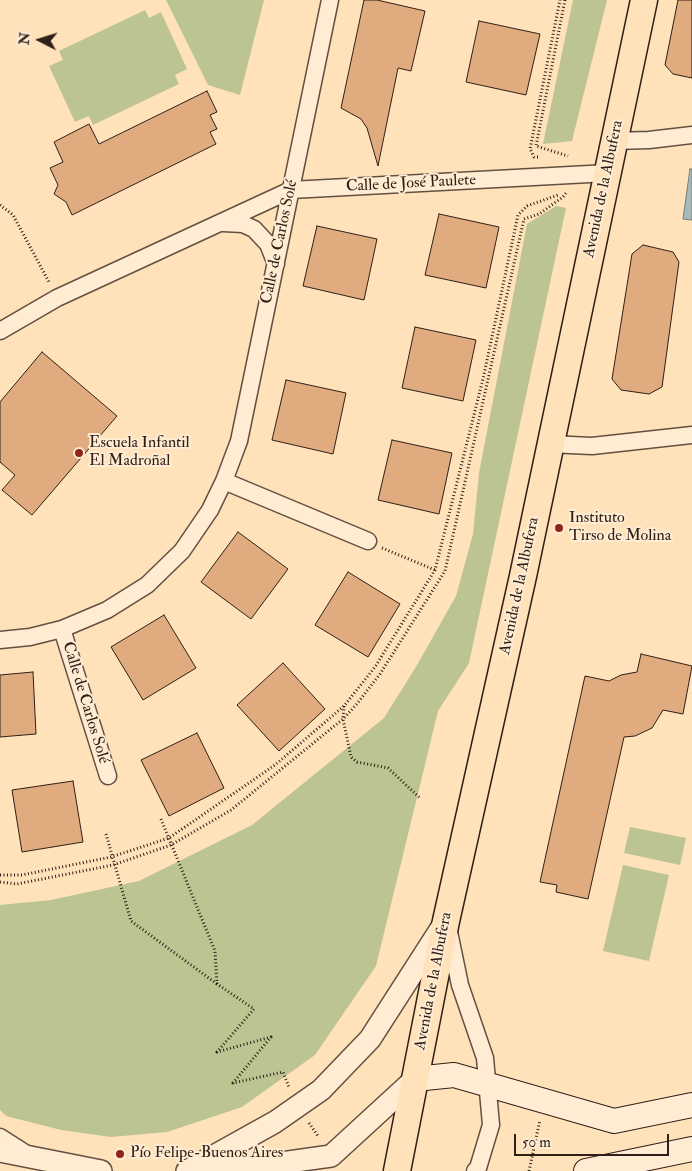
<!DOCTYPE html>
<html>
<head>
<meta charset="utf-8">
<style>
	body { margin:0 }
	#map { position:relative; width:692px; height:1171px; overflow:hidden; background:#ffe2ba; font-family:"IM FELL Double Pica",serif }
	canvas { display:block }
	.north { position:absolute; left:15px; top:15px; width:50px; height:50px; -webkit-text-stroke:4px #ffecd2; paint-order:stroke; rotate:275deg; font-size:14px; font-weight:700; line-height:20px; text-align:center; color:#2e2018 }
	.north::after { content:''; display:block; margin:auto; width:18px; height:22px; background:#2e2018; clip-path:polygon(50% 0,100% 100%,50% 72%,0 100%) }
	.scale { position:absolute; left:514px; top:1134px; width:155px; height:22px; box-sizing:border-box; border:2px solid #2e2018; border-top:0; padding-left:6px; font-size:15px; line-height:18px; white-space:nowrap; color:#2e2018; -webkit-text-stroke:4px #ffecd2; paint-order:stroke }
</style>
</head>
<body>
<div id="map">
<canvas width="692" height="1171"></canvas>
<div class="north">N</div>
<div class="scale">50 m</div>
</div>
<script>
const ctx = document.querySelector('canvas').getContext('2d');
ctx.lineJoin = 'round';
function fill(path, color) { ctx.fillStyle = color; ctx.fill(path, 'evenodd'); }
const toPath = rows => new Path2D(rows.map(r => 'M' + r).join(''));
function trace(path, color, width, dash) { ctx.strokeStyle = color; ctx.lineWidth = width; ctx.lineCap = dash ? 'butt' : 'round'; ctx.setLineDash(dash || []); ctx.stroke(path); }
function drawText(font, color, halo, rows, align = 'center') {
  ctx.font = font + ' "IM FELL Double Pica",serif'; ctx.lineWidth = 4; ctx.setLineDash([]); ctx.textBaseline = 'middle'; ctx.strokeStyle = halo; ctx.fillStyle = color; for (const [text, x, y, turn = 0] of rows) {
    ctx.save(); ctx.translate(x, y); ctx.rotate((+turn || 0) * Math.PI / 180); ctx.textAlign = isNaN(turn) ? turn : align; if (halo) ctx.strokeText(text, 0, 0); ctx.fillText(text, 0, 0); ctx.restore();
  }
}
const green = toPath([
	[166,0,264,0,240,95,208,85],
	[573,0,607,0,572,141,543,144],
	[145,10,149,18,161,12,187,69,175,75,179,84,93,125,89,116,75,122,49,66,63,60,59,51],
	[556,206,566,208,469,663,438,711,376,966,315,1055,242,1107,167,1132,111,1137,61,1130,6,1116,0,1110,0,905,51,900,139,881,252,825,384,718,417,665,456,596,473,534,479,473,527,224],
	[630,827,686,838,680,865,624,853],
	[623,865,669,875,649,961,603,951]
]);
const water = toPath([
	[690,169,692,169,692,220,683,219,690,169]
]);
const building = toPath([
	[364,0,377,0,425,11,411,71,398,68,378,166,367,128,361,119,341,108,364,0],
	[678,0,692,0,692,78,673,74,665,65,678,0],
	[479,21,540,34,526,95,466,82,479,21],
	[207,91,217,112,210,115,217,129,210,132,216,144,72,215,66,202,54,194,58,185,50,168,63,162,54,142,89,124,99,144,207,91],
	[439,214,499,227,486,288,425,275,439,214],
	[317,226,377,239,364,300,303,286,317,226],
	[643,245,673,252,679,262,662,387,649,394,621,390,612,379,632,254,643,245],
	[415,327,476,340,463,401,402,388,415,327],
	[42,352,117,416,32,515,2,490,15,475,0,462,0,402,42,352],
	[286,380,346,393,333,454,272,440,286,380],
	[392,440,452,453,439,514,378,500,392,440],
	[238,532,288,569,251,619,201,582,238,532],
	[348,572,400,604,368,657,315,625,348,572],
	[164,615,196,668,143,700,111,647,164,615],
	[641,654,692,666,683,714,663,710,652,728,635,736,624,737,588,899,556,892,557,885,540,882,585,676,609,681,621,675,637,672,641,654],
	[283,663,325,709,279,751,237,705,283,663],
	[33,672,36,734,0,737,0,675,33,672],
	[197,733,224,788,169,816,141,760,197,733],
	[73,781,83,842,22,852,12,790,73,781]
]);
const path = toPath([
	[565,0,536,146,568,156],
	[538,157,534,157,530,149,560,0],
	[0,205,13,215,49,282],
	[382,548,435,570],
	[344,706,343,719,351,757,357,762,388,768,421,799],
	[161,819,215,951,217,984,254,1009,217,1052,271,1037,233,1083,283,1072,289,1087],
	[106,834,131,921,217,984],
	[0,875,22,875,111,857,169,838,275,765,344,706,375,667,435,570,483,379,518,215,527,206,558,195],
	[0,882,17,884,113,865,171,845,231,810,343,719,356,705,380,674,445,571,524,219,539,214,563,197,566,193],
	[309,1123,318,1136],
	[529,1171,540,1120]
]);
const minor = toPath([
	[614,141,649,140,692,135],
	[223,223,243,224,254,229,268,244,276,264],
	[0,331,57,298,291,190,608,173],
	[549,444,592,446,692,435],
	[224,481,368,541],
	[62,629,108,776],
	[0,640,30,637,62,629,107,610,147,585,182,551,210,510,224,481,239,441,330,0],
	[449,932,460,985,485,1058,491,1125,478,1168,475,1171],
	[0,1137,25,1153]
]);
const tertiary = toPath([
	[0,1151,101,1171],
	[187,1171,275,1122,321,1090,370,1039,442,927],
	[196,1171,246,1168,331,1156,415,1079]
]);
const secondary = toPath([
	[415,1079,454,1075,614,1121,692,1105],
	[586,1171,692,1149]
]);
const primary = toPath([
	[397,1171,446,921,523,576,644,0]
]);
const markers = [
	[79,453,5,"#8f2418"],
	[559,528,5,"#8f2418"],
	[120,1154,5,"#8f2418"]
];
const streetNames = [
	["Calle de José Paulete",411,184,-3],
	["Avenida de la Albufera",604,189,-78],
	["Calle de Carlos Solé",280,242,-78],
	["Avenida de la Albufera",520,586,-78],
	["Calle de Carlos Solé",85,703,73],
	["Avenida de la Albufera",434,981,-79]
];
const poiNames = [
	["Escuela Infantil",89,444],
	["El Madroñal",89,462],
	["Instituto",569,519],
	["Tirso de Molina",569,537],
	["Pío Felipe-Buenos Aires",130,1154]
];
fill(green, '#bcc492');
fill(water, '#a6babc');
trace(water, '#767c7a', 1);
fill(building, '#e0ab7f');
trace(building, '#2e2018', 1);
trace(minor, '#625040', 19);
trace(tertiary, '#625040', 24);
trace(secondary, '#2e2018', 26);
trace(primary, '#2e2018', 29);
trace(path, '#2e2018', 3, [1, 2.5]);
trace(minor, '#ffecd2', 16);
trace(tertiary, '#ffecd2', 21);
trace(secondary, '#ffecd2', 24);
trace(primary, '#ffe2ba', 26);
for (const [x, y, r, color] of markers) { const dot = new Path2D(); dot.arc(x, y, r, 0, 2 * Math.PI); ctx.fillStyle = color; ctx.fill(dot); trace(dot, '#ffecd2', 2); }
drawText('16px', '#2e2018', '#ffecd2', streetNames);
drawText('16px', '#2e2018', '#ffecd2', poiNames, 'left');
</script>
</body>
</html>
